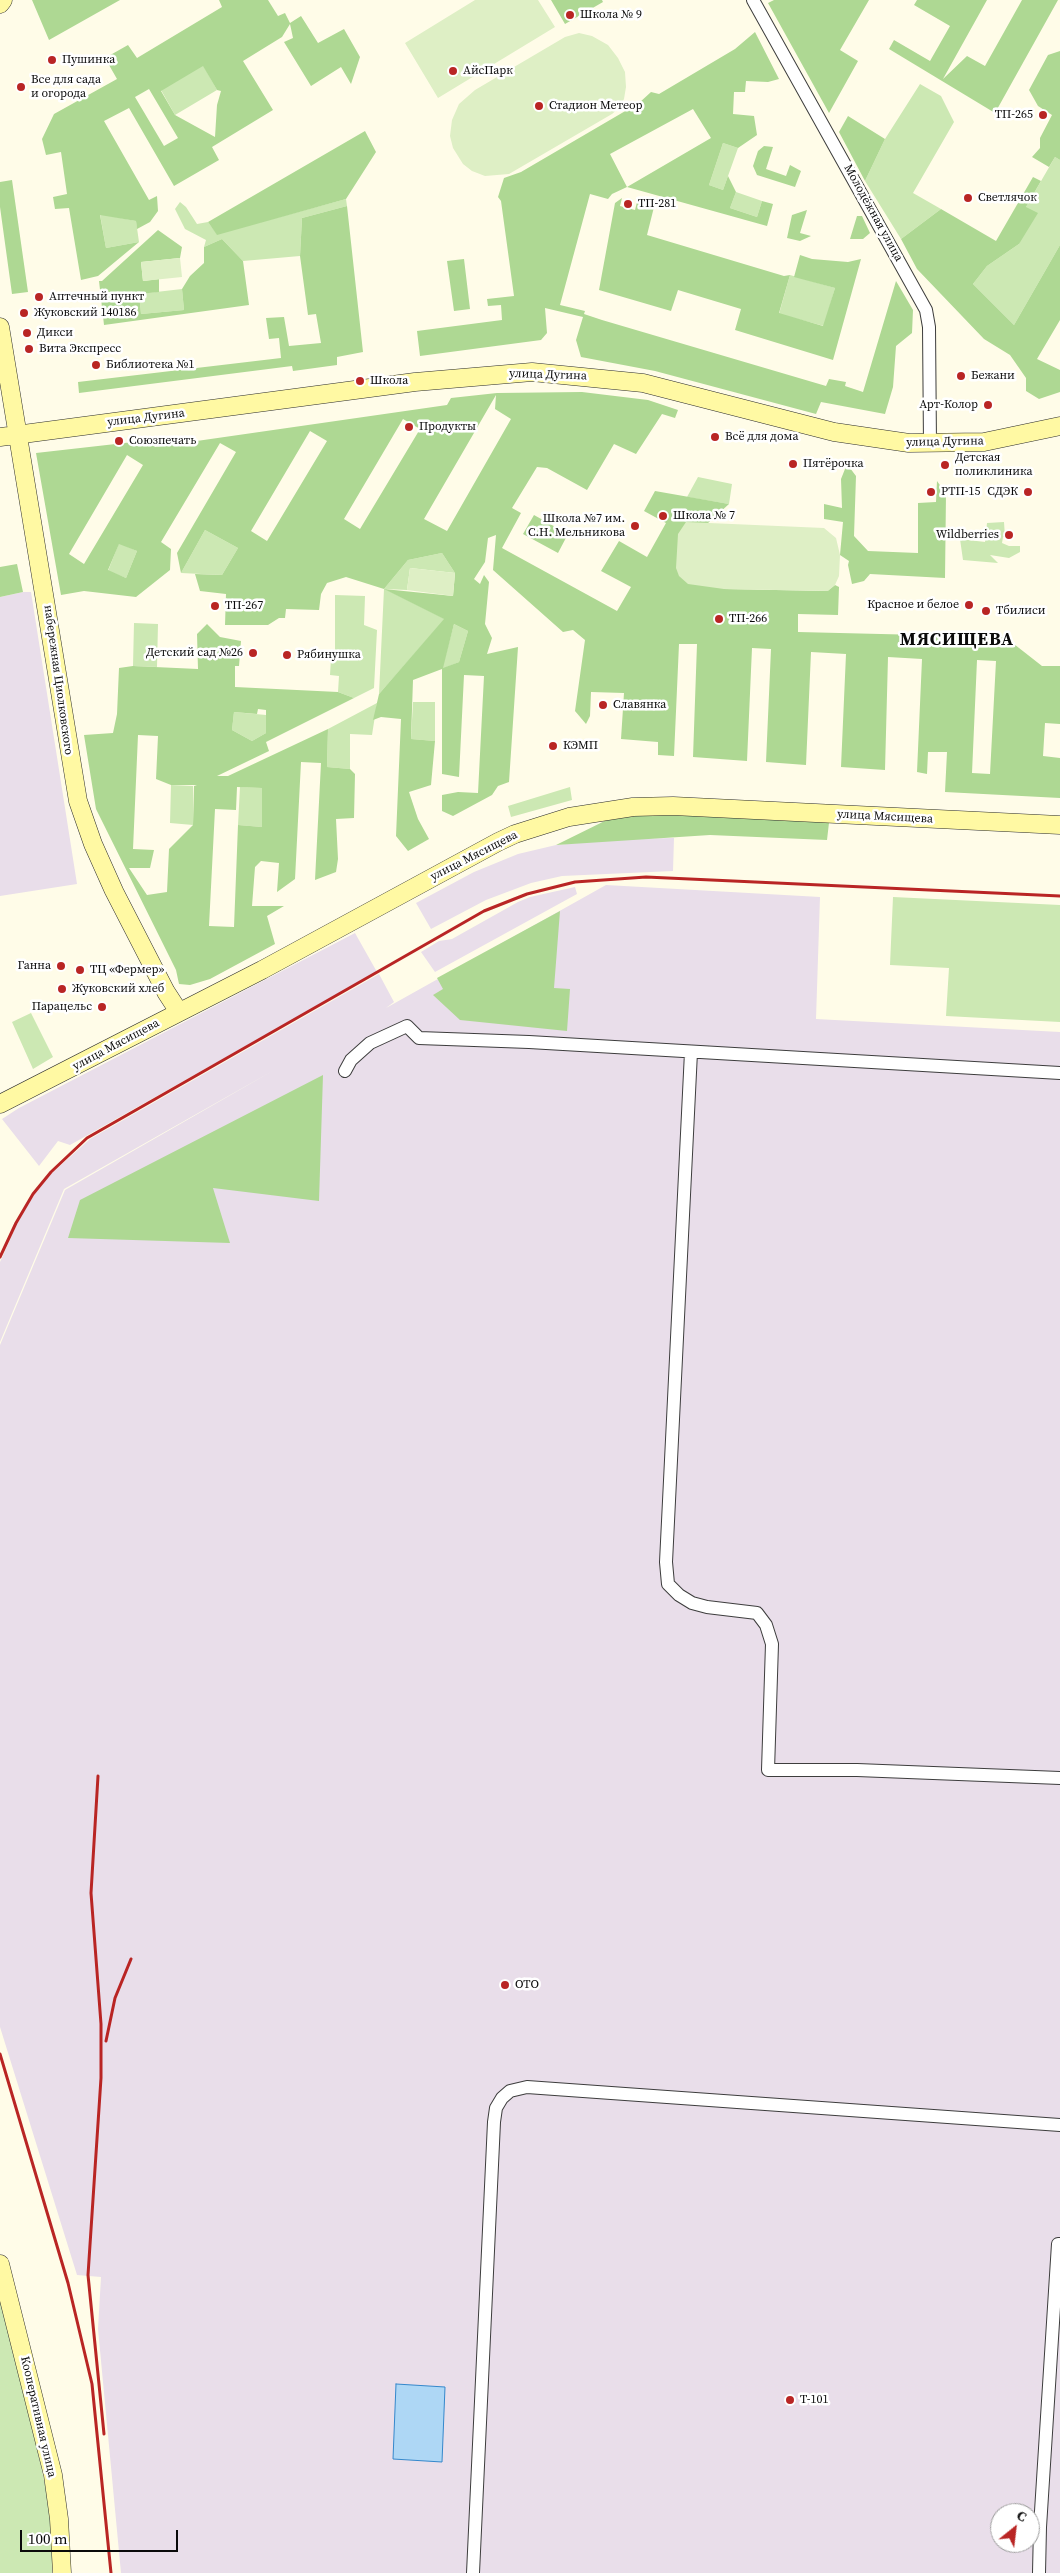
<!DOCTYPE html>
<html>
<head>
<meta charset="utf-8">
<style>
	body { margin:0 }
	#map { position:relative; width:1060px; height:2573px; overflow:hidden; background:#fffce8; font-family:"Source Serif 4",serif }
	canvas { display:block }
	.north { position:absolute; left:990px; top:2503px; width:50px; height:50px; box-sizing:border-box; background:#fff; border:1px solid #9d9d9d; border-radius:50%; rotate:29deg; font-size:14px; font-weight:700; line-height:20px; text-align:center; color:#0a0a0a }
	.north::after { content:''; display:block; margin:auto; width:18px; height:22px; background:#b92524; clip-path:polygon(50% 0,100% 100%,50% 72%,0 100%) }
	.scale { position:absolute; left:20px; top:2530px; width:158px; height:22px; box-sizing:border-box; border:2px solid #0a0a0a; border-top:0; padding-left:6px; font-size:15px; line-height:18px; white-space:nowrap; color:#0a0a0a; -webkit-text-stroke:4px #fff; paint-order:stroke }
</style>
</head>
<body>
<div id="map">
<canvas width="1060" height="2573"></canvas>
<div class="north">С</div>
<div class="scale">100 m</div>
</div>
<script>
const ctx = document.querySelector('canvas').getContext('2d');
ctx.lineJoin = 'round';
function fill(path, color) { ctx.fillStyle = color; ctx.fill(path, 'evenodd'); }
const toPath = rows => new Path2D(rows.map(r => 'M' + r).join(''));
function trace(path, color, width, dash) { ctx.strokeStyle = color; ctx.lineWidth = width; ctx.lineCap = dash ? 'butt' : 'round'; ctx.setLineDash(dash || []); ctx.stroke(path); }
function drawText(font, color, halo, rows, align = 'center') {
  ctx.font = font + ' "Source Serif 4",serif'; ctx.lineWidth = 5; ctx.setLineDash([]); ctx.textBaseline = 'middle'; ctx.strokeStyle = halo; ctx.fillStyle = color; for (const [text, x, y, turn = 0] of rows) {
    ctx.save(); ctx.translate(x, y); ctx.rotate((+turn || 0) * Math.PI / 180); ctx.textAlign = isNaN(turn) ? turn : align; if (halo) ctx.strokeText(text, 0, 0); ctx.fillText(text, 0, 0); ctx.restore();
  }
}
const industrial = toPath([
	[23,592,31,592,77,884,0,896,0,597],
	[674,838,673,871,562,876,531,883,486,900,431,929,416,903,474,872,518,854,556,845,622,839],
	[606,885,820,897,816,1019,1060,1032,1060,2573,121,2573,98,2329,101,2277,77,2275,0,2027,0,1345,65,1190,276,1069,64,1189,0,1342,0,1262,17,1224,34,1195,52,1173,90,1139,379,974,394,1002,386,1008],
	[1000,2513,1030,2513,1030,2543,1000,2543],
	[575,887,577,894,435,972,421,952,439,941,452,939,518,902,530,897],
	[355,933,377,972,70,1145,58,1141,39,1166,2,1119,19,1108]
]);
const green = toPath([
	[203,65,217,90,175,115,161,90],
	[920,84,941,96,954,122,913,193,941,209,901,239,865,181,885,139],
	[723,143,738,148,723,190,709,185],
	[1055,157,1060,160,1060,245,1014,325,973,284,987,266,1019,244,1026,207],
	[736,192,762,201,757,217,730,208],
	[346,199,347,206,302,218,300,256,243,261,222,239,204,247,206,240,185,229,175,209,180,202,186,207,197,224,208,222,217,234],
	[100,214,136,221,139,242,106,248],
	[790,275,835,288,824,326,779,314],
	[182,289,184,310,141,314,139,294],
	[698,477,732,484,729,504,687,497],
	[1004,522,1005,537,1003,537,1002,543,1009,546,1020,546,1020,552,1009,558,990,555,998,563,963,560,960,539,985,542,987,523],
	[205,530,238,548,222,575,181,573],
	[119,543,137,551,126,578,108,571],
	[442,553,455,573,410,568,407,590,385,589,445,619,379,694,384,589,408,560],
	[335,595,365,596,364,625,377,630,374,688,354,698,338,692,339,676,330,675,331,658,335,658],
	[134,623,158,624,157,667,133,666],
	[454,624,468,631,459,662,442,669],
	[413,702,435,702,435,741,411,739],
	[377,703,372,735,350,734,350,769,327,767,328,729],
	[234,712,266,715,266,733,252,741,232,730],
	[171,785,193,786,193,825,170,823],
	[240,787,262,788,262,827,238,825],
	[570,787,572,800,511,817,508,806],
	[893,897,1060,905,1060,1022,946,1016,949,968,890,965],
	[31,1013,53,1057,33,1069,12,1022],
	[0,2297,16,2353,53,2521,52,2573,0,2573]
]);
const forest = toPath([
	[32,0,120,0,49,40],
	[219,0,268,0,278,16,285,13,290,23,301,16,318,43,344,29,360,57,351,84,341,67,311,86,284,42,293,38,290,24,282,37,243,61,273,110,212,147,219,160,174,186,129,108,104,121,149,200,157,196,158,211,150,222,137,229,136,221,100,215,106,248,139,242,98,276,81,280,69,208,55,209,53,197,67,194,61,152,46,155,42,139,54,114,117,79,105,58,128,45,137,58,222,7],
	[203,66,217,90,221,91,217,105,215,137,175,115,161,91],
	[149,89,178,138,164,146,135,97],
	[551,0,602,0,603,2,565,24],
	[774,0,869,0,840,50,858,61,829,113,768,3],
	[917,0,987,0,943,79,967,56,985,66,1022,0,1058,0,995,113,889,49,894,40,930,61,950,26,914,5],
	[755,32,779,79,768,82,746,81,745,92,734,92,733,114,754,116,757,135,738,148,723,143,709,185,723,190,728,176,736,192,730,208,757,217,762,201,773,204,767,226,627,187,612,194,608,199,590,194,560,305,585,311,584,314,602,320,826,386,829,379,846,382,845,386,863,392,896,281,913,310,912,333,896,346,893,387,885,414,821,402,816,414,655,371,581,357,576,340,583,317,545,308,547,333,541,340,420,356,417,331,502,320,501,305,488,306,487,299,514,296,501,201,498,197,504,178,521,172,639,103,651,92,659,94,735,49],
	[693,109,711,138,627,187,610,154],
	[1060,51,1060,160,1055,157,1049,167,1032,157,1040,148,1040,138,1052,115,1038,106,1029,90,1048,55],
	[848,116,885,139,865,181,839,132],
	[365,131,376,152,346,199,217,235,208,222],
	[764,146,773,147,766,169,786,176,790,165,801,171,795,187,757,175,753,166,758,151],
	[1033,177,1041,181,1026,207,1038,213,1019,244,987,266,973,284,1014,325,1060,245,1060,320,1037,359,1060,370,1060,392,1039,399,1026,391,1026,378,1010,355,984,339,917,269,901,239,941,209,996,241],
	[12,180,28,292,12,294,0,207,0,182],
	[622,198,620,206,635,210,637,202,654,207,647,235,784,276,790,275,779,313,823,326,835,288,794,277,800,255,812,259,848,262,861,259,833,360,735,330,741,309,678,290,671,311,599,290,615,203],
	[347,206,363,352,337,357,337,365,293,371,292,366,79,393,78,382,281,358,279,338,269,339,266,318,284,317,289,346,321,343,316,314,308,315,300,256,302,218],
	[807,210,800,233,811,236,800,241,787,238,792,215],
	[857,216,862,216,870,233,863,239,850,239],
	[158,230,182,247,180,258,141,262,143,281,159,279,159,292,139,294,141,314,184,310,182,289,190,276,204,263,204,247,222,239,243,261,249,305,104,325,99,281,102,281],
	[464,259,470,309,454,311,447,261],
	[582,392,648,400,678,410,675,418,662,414,636,454,614,444,587,490,547,468,537,467,512,508,521,513,502,548,617,611,631,587,601,571,619,541,647,557,666,523,644,511,655,491,729,504,708,523,686,523,724,589,827,591,835,585,839,587,838,615,798,614,798,632,1005,637,1042,666,1060,666,1060,724,1045,723,1043,756,1060,758,1060,798,945,792,947,752,928,752,927,774,917,772,922,659,888,657,885,770,841,767,846,654,811,652,806,765,766,762,771,649,752,648,747,761,693,757,697,644,679,644,674,756,658,755,658,742,621,739,624,693,591,692,590,716,586,724,575,711,585,640,573,630,563,632,493,570,496,535,488,538,485,562,474,579,480,584,484,575,489,582,485,624,492,638,487,654,518,647,509,782,498,786,492,795,453,816,442,811,442,795,458,792,478,793,484,676,464,675,459,777,442,774,442,669,413,680,411,739,435,741,431,785,409,792,418,819,429,839,408,851,396,836,401,719,381,717,373,720,379,694,444,619,384,589,346,577,327,583,321,594,319,610,286,609,285,618,279,618,268,625,225,625,226,594,200,591,195,574,222,575,238,548,205,530,181,573,177,553,236,452,220,443,161,542,171,549,170,570,136,597,84,591,61,595,36,453,151,440,155,447,447,405,451,398,497,393],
	[496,395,495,409,511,419,447,531,424,519],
	[403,419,420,429,360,529,344,519],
	[310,431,327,441,267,541,251,531],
	[127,455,143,465,84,564,69,554],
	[119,544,137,551,126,578,108,570],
	[442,553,455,573,453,596,384,589,408,560],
	[454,624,468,631,459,662,443,668],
	[977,660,996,661,990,774,972,773],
	[847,464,856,476,854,536,868,551,918,553,918,503,936,502,937,481,946,494,945,578,870,574,864,581,852,584,848,565,849,561,840,555,843,522,824,519,824,504,842,508,841,479],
	[534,515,568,534,558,553,523,534],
	[17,564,23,592,0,597,0,567],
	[207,624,220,637,241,641,239,666,235,666,235,687,338,692,354,698,266,742,269,751,217,776,228,776,328,729,327,767,350,769,355,774,354,818,336,819,338,859,336,872,315,880,321,763,301,762,295,879,277,892,279,863,261,861,255,867,252,906,284,906,267,916,275,944,210,979,190,985,179,984,176,970,96,809,84,735,113,733,117,714,119,668,133,666,198,669,197,634],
	[258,709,266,710,266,733,252,741,232,730,234,712,257,714],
	[138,735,158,736,156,779,171,785,197,785,194,786,193,825,169,849,167,892,147,895,129,868,150,868,154,850,133,849],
	[237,787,262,788,262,827,238,825,234,927,209,926,215,809,236,810],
	[633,807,830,814,827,840,710,835,556,845],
	[560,911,554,988,570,989,567,1031,460,1020,433,995,443,989,437,978],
	[323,1075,319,1201,213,1188,230,1243,68,1238,80,1200]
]);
const pitch = toPath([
	[475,0,538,0,555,27,438,98,405,43],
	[579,33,592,36,608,45,618,58,625,72,626,87,624,99,619,108,612,114,509,174,485,176,472,171,463,164,453,148,450,136,452,120,459,104,475,90,565,37],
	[180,258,182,277,143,281,141,262],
	[686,522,824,528,836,538,840,555,839,576,835,585,828,591,724,589,688,584,679,576,676,568,678,534],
	[410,568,455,573,453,596,407,590]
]);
const water = toPath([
	[396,2384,445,2387,442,2462,393,2459,396,2384]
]);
const street = toPath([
	[753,0,926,310,929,327,930,444],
	[691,1052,666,1562,668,1584,679,1595,692,1603,707,1607,757,1613,766,1625,772,1644,768,1770,857,1770,1060,1778],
	[345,1071,351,1060,370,1043,407,1026,419,1038,529,1042,1060,1073],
	[473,2573,494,2122,496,2108,502,2098,510,2091,527,2087,1060,2125],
	[1039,2573,1040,2527,1058,2244,1060,2244]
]);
const secondary = toPath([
	[0,4,3,0],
	[0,327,78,801,93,844,114,891,166,992,179,1012],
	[0,437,415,382,532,372,643,383,834,432,909,443,984,442,1060,426],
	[0,1104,262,970,498,842,515,834,569,817,633,807,673,806,1060,825],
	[0,2264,53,2475,59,2519,62,2573]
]);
const rail = toPath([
	[0,1257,16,1223,33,1194,51,1172,87,1138,484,911,527,894,575,882,646,877,1060,896],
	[98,1776,91,1893,101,2024,101,2078,88,2275,104,2434],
	[106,2041,115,1998,131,1959],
	[0,2054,68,2283,92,2384,111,2573]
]);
const markers = [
	[570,15,5,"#b92524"],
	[52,60,5,"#b92524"],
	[453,71,5,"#b92524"],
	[21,87,5,"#b92524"],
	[539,106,5,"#b92524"],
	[1043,115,5,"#b92524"],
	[968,198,5,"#b92524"],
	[628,204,5,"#b92524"],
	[39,297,5,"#b92524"],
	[24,313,5,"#b92524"],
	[27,333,5,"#b92524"],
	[29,349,5,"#b92524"],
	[96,365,5,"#b92524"],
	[961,376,5,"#b92524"],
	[360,381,5,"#b92524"],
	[988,405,5,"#b92524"],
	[409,427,5,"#b92524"],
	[715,437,5,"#b92524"],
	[119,441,5,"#b92524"],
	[793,464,5,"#b92524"],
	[945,465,5,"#b92524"],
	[931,492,5,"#b92524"],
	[1028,492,5,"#b92524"],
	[663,516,5,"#b92524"],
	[635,526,5,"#b92524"],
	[1009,535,5,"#b92524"],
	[969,605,5,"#b92524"],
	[215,606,5,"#b92524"],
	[986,611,5,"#b92524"],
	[719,619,5,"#b92524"],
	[253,653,5,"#b92524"],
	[287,655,5,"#b92524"],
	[603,705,5,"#b92524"],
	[553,746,5,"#b92524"],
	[61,966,5,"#b92524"],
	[80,970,5,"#b92524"],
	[62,989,5,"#b92524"],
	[102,1007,5,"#b92524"],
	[505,1985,5,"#b92524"],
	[790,2400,5,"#b92524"]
];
const poiNames = [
	["Школа № 9",580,15],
	["Пушинка",62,60],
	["АйсПарк",463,71],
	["Все для сада",31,80],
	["и огорода",31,94],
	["Стадион Метеор",549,106],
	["ТП-265",1033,115,"right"],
	["Светлячок",978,198],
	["ТП-281",638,204],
	["Аптечный пункт",49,297],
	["Жуковский 140186",34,313],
	["Дикси",37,333],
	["Вита Экспресс",39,349],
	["Библиотека №1",106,365],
	["Бежани",971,376],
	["Школа",370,381],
	["Арт-Колор",978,405,"right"],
	["Продукты",419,427],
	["Всё для дома",725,437],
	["Союзпечать",129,441],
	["Детская",955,458],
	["поликлиника",955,472],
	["Пятёрочка",803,464],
	["РТП-15",941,492],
	["СДЭК",1018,492,"right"],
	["Школа № 7",673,516],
	["Школа №7 им.",625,519,"right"],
	["С.Н. Мельникова",625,533,"right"],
	["Wildberries",999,535,"right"],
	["Красное и белое",959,605,"right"],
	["ТП-267",225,606],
	["Тбилиси",996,611],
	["ТП-266",729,619],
	["Детский сад №26",243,653,"right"],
	["Рябинушка",297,655],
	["Славянка",613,705],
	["КЭМП",563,746],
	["Ганна",51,966,"right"],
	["ТЦ «Фермер»",90,970],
	["Жуковский хлеб",72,989],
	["Парацельс",92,1007,"right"],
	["ОТО",515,1985],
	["Т-101",800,2400]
];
const streetNames = [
	["Молодёжная улица",873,213,61],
	["улица Дугина",548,375,2],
	["улица Дугина",146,418,-7],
	["улица Дугина",945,442,-1],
	["набережная Циолковского",58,680,82],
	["улица Мясищева",885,817,3],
	["улица Мясищева",474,856,-27],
	["улица Мясищева",116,1045,-28],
	["Кооперативная улица",38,2417,77]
];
const districtNames = [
	["МЯСИЩЕВА",957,640]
];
fill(industrial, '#e9deea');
fill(green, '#cce8b3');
fill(forest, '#aed893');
fill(pitch, '#deefc5');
fill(water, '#aed7f5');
trace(water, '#3588cc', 1);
trace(street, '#3d3d3d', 14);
trace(secondary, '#2c2c2c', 19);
trace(street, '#fff', 12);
trace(secondary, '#fff9a3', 18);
trace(rail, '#b92524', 3);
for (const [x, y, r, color] of markers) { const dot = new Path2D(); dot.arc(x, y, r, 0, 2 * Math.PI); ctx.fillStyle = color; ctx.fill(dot); trace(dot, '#fff', 2); }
drawText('12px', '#0a0a0a', '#fff', poiNames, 'left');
drawText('12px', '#0a0a0a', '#fff', streetNames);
ctx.letterSpacing = '1px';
drawText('bold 18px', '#0a0a0a', '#fff', districtNames);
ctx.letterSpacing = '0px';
</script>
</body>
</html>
